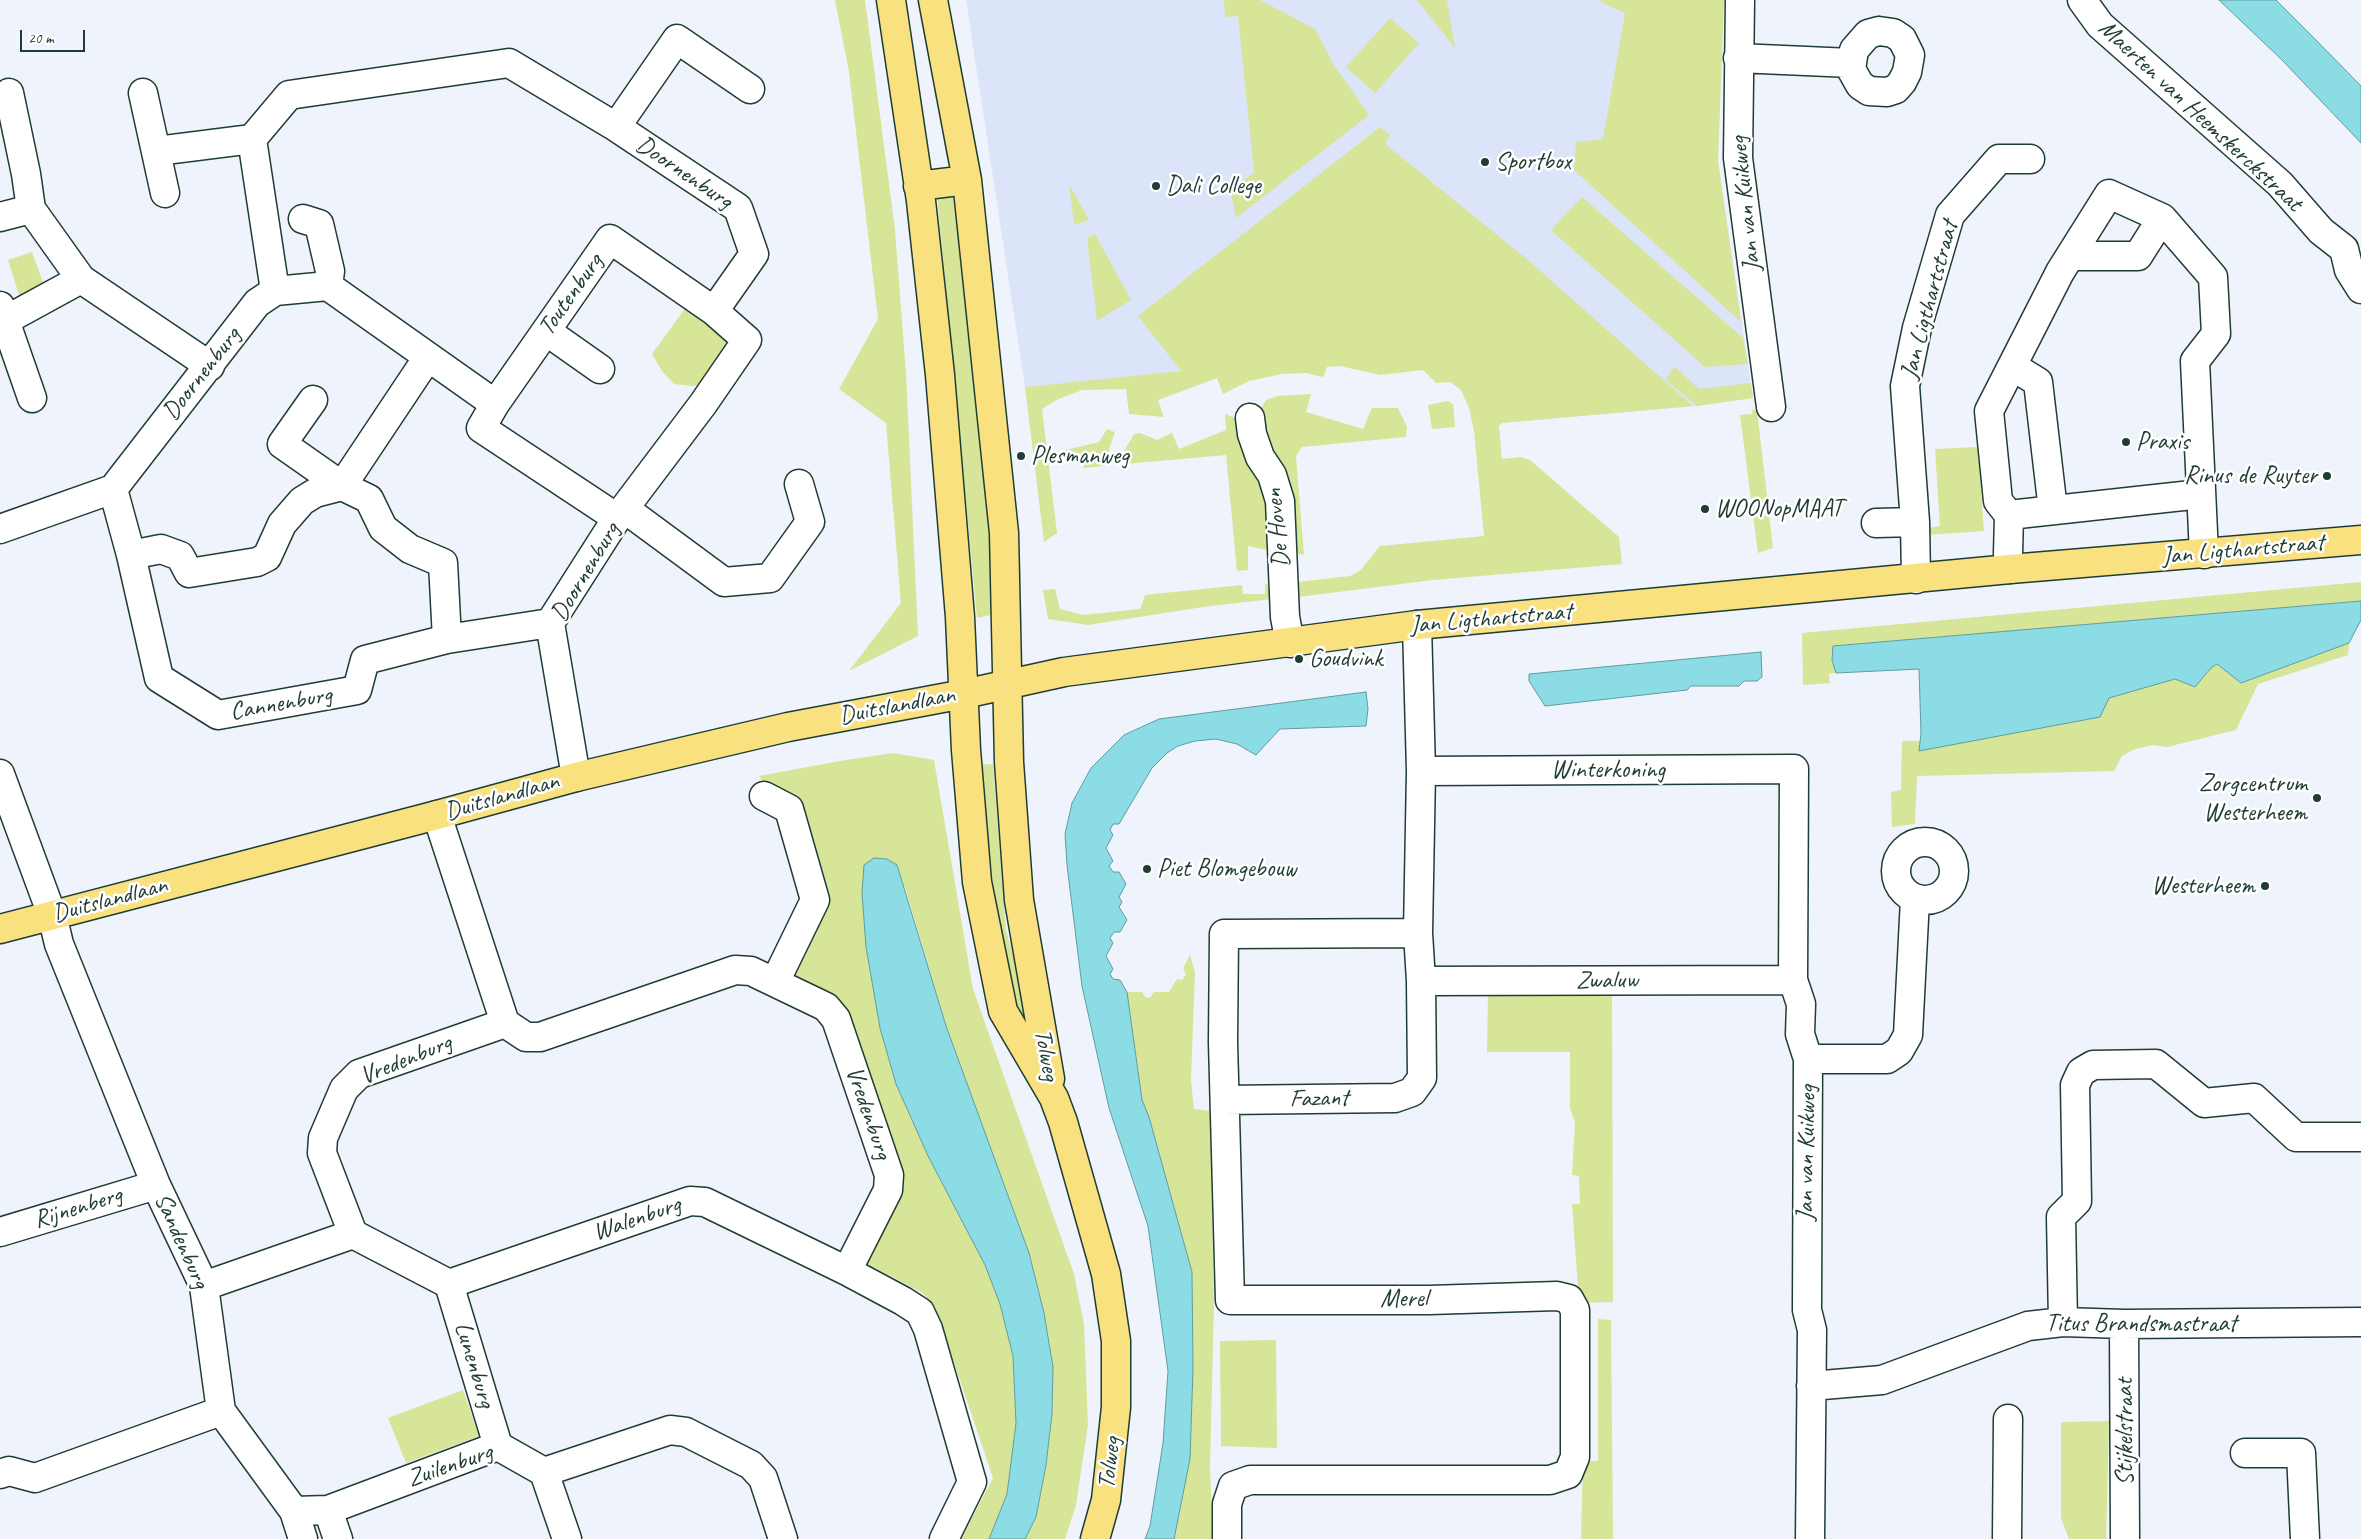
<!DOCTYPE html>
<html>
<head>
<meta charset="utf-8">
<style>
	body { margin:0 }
	#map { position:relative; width:2361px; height:1539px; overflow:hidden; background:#eff3fc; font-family:Caveat,sans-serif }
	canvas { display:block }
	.scale { position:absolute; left:20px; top:30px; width:65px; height:22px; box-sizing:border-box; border:2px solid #1f3d34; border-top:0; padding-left:6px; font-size:15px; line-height:18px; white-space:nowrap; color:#1f3d34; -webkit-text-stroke:4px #fff; paint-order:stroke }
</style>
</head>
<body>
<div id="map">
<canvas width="2361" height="1539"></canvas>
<div class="scale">20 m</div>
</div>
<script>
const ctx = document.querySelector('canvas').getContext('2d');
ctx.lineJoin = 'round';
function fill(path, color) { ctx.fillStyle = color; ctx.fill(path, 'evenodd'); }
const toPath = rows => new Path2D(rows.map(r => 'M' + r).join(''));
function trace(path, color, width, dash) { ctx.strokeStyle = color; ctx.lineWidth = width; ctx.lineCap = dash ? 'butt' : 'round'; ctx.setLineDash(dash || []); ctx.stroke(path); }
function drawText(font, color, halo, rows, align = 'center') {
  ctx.font = font + ' Caveat,sans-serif'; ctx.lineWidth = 5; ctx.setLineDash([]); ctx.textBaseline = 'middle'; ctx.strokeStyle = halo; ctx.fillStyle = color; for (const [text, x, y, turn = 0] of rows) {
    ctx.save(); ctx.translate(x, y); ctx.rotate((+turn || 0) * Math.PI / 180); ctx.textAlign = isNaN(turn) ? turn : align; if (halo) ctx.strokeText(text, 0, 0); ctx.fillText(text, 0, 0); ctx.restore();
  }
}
const built = toPath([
	[966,0,1724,0,1718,161,1753,398,1697,406,1502,423,1494,342,1025,387]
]);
const green = toPath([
	[835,0,865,0,895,230,906,373,918,636,849,671,901,603,886,423,839,389,878,319,849,72],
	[1224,0,1260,0,1315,29,1334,65,1369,115,1236,218,1229,184,1243,181,1254,172,1238,16,1225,17],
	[1417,0,1447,0,1455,48],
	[1601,0,1724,0,1718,161,1741,322,1574,170,1576,142,1603,139,1625,13,1601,2],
	[1390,18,1419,43,1375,93,1346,67],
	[1380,127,1390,135,1385,144,1528,260,1693,406,1502,423,1499,426,1502,459,1521,457,1530,460,1619,537,1622,564,1433,580,1298,597,1295,595,1295,585,1297,582,1350,576,1360,571,1380,546,1484,536,1474,431,1469,408,1461,390,1450,382,1436,383,1423,370,1380,375,1340,366,1327,367,1323,377,1306,373,1282,374,1249,381,1223,394,1217,378,1158,400,1164,417,1129,414,1126,389,1082,390,1059,399,1048,405,1042,409,1057,533,1044,542,1025,387,1181,371,1138,316],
	[1069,184,1089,220,1074,225],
	[957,192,999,613,977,618,937,195],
	[1582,197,1743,338,1748,364,1705,367,1551,230],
	[1095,234,1131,300,1097,321,1087,238],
	[32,252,45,288,20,298,8,260],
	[689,303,736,344,702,385,692,386,674,384,662,371,652,354],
	[1675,367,1699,389,1751,383,1753,398,1697,406,1665,379],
	[1311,394,1306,412,1363,429,1372,408,1398,408,1407,427,1406,437,1302,447,1296,456,1304,555,1285,551,1256,417,1266,400,1277,396],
	[1448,401,1453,404,1455,427,1432,429,1428,405],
	[1752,410,1757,410,1773,548,1758,553,1740,415,1752,414],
	[1225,414,1237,419,1265,486,1271,551,1248,546,1248,570,1237,571,1226,455,1125,464,1123,453,1134,434,1140,433,1157,440,1172,433,1179,449,1226,430],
	[1107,429,1115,432,1109,449,1111,465,1084,468,1082,458,1054,461,1053,453,1099,442],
	[1978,447,1984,531,1926,535,1926,528,1940,526,1935,449],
	[2361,582,2361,601,1833,646,1832,660,1836,673,1829,674,1830,683,1803,685,1802,633],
	[1265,584,1273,586,1272,599,1203,607,1088,625,1048,619,1043,590,1055,589,1060,609,1083,615,1140,609,1145,595,1242,585,1243,594,1265,594],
	[2349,643,2348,655,2258,684,2236,730,2167,747,2152,745,2133,750,2122,756,2114,771,1917,776,1915,824,1892,827,1891,792,1901,790,1902,741,1920,741,1919,751,2175,679,2195,687,2211,668,2218,664,2241,683],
	[893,753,934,760,973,989,1074,1274,1084,1324,1088,1425,1076,1505,1065,1539,1025,1539,1036,1517,1046,1465,1052,1414,1053,1366,1044,1313,1029,1253,946,1026,905,887,862,893,866,947,880,1028,896,1084,928,1156,985,1265,1000,1304,1013,1356,1016,1423,1007,1494,989,1539,961,1539,993,1478,936,1309,923,1293,867,1264,900,1183,901,1165,842,1002,794,975,825,913,830,896,804,806,763,782,759,776,840,761],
	[993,764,1006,930,1047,1078,1010,990,995,948,974,765],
	[1190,955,1195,972,1191,1081,1194,1109,1210,1111,1214,1303,1210,1468,1213,1539,1174,1539,1190,1459,1193,1369,1192,1272,1149,1117,1142,1100,1127,992,1142,992,1145,997,1150,998,1154,992,1169,992,1177,979,1182,980,1186,974,1183,968],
	[1488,994,1612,994,1613,1302,1579,1303,1572,1204,1580,1204,1579,1176,1572,1175,1575,1123,1570,1108,1570,1052,1487,1052],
	[1598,1319,1611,1320,1613,1539,1581,1539,1583,1461,1598,1461],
	[1276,1340,1277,1448,1221,1446,1220,1341],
	[463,1390,479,1436,406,1463,388,1418],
	[2109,1421,2106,1539,2069,1539,2061,1518,2061,1422]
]);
const water = toPath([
	[2219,0,2276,0,2316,40,2361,86,2361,143,2282,60,2219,0],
	[2361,601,2361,620,2349,643,2241,683,2217,664,2211,668,2195,687,2175,679,2109,698,2100,717,1919,751,1921,733,1919,669,1836,673,1832,660,1833,646,2361,601],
	[1761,652,1762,677,1757,681,1744,681,1739,686,1691,686,1687,690,1545,706,1529,681,1529,674,1761,652],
	[1366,692,1368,709,1366,726,1280,729,1256,755,1237,744,1216,739,1195,741,1178,746,1167,753,1152,768,1119,824,1113,824,1110,830,1113,835,1106,848,1113,861,1109,866,1113,872,1119,872,1126,884,1119,897,1122,902,1119,907,1127,920,1120,932,1114,932,1110,938,1113,943,1106,956,1113,969,1110,974,1113,979,1120,980,1127,992,1142,1100,1149,1117,1192,1272,1193,1369,1190,1459,1174,1539,1145,1539,1150,1526,1163,1443,1168,1371,1148,1226,1109,1108,1082,986,1067,865,1065,834,1072,803,1091,768,1124,735,1159,719,1366,692],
	[874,858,887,859,897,865,946,1026,1029,1253,1044,1313,1053,1367,1052,1414,1046,1465,1036,1517,1025,1539,989,1539,1007,1494,1016,1423,1013,1356,1000,1304,985,1265,928,1156,896,1084,880,1028,866,947,862,893,864,865,874,858]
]);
const minor = toPath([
	[1740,0,1738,158,1771,407],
	[2082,0,2100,25,2280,184,2321,231,2344,249,2349,270,2361,289],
	[1879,31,1893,33,1902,39,1910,55,1907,72,1902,82,1896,89,1887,92,1869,91,1860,85,1851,69,1854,50,1868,34,1879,31],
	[1738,58,1851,63],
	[9,93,26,174,31,209,81,279,210,366],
	[143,93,165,193],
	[616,127,677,39,750,89],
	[157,151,252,139,289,95,509,63,616,127,738,208,754,254,714,311,747,340,703,404,617,518,550,623,576,777],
	[0,217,31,209],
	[303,219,319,224,330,271,328,286],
	[2070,256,2138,256,2162,218],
	[275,291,328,286,495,404],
	[0,306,32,398],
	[6,320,81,279],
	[546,331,600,369],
	[2012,366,2038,382,2053,510],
	[313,400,282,444,342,486,428,357],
	[1250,418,1252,434,1260,457,1272,475,1280,501,1285,617,1290,643],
	[113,489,131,555,159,678,218,715,357,690,365,660,447,639,550,623],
	[625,509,724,582,770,578,810,522,799,484],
	[2009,515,2201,494],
	[617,518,481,428,495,404,610,239,714,311],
	[1876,523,1915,522],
	[0,529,113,489,257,303,275,291,252,139],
	[131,555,161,549,180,556,189,573,257,562,267,557,282,524,302,501,315,493,342,486,369,499,383,528,410,549,443,563,447,639],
	[2010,569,2008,554,2009,515,1998,501,1989,411,2060,272,2109,194,2162,218,2213,277,2216,334,2195,361,2204,554],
	[1916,579,1915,522,1905,386,1917,328,1950,215,1999,159,2030,159],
	[1421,771,1794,769,1793,980,1801,1004,1800,1034,1808,1059,1807,1310,1812,1330,1810,1539],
	[0,774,52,915,59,944,156,1185,204,1286,221,1411,35,1478,9,1471,0,1474],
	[764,796,789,809,815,900,775,982],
	[437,815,505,1023],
	'1896 871a29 29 0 1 1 58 0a29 29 0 1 1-58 0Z',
	[1421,981,1793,980],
	[1808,1059,1887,1059,1899,1051,1908,1035,1915,899],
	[1225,1100,1395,1098,1412,1092,1422,1078,1421,981,1418,933,1421,771,1417,625],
	[0,1232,156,1185],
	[353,1234,322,1153,323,1138,344,1089,359,1074,505,1023,526,1037,540,1037,735,970,751,971,826,1007,836,1019,889,1175,888,1190,847,1271],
	[449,1284,498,1446],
	[204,1286,353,1234,449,1284,690,1201,705,1202,847,1271,903,1301,920,1312,928,1329,972,1482,944,1539],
	[2063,1322,2061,1217,2077,1201,2075,1085,2081,1072,2093,1065,2156,1064,2204,1103,2254,1098,2296,1137,2361,1137],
	[2124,1324,2125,1539],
	[1811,1386,1882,1380,2028,1326,2063,1322,2124,1324,2361,1322],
	[221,1411,294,1511,328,1510,498,1446,544,1472,670,1430,686,1432,751,1465,763,1478,783,1539],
	[2245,1453,2301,1453,2305,1539],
	[544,1472,567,1539],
	[328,1510,338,1539],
	[294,1511,303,1539],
	[1227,1539,1227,1504,1233,1486,1250,1480,1550,1480,1568,1474,1575,1457,1575,1310,1569,1299,1557,1296,1429,1300,1230,1300,1223,1042,1224,934,1418,933],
	[2007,1539,2008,1419]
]);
const major = toPath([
	[891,0,921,201,940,375,960,617,966,750,977,882,1003,1011,1054,1098,1063,1122,1106,1274,1116,1341,1116,1407,1106,1500,1095,1539],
	[933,0,967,180,1004,533,1009,762,1019,900,1050,1079],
	[918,186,967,180],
	[0,929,437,815,576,777,788,727,964,694,1064,672,1417,625,2010,569,2361,540]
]);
const markers = [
	[1485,162,5,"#1f3d34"],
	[1156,186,5,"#1f3d34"],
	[2126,442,5,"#1f3d34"],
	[1021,456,5,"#1f3d34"],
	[2327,476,5,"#1f3d34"],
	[1705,509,5,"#1f3d34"],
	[1299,659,5,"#1f3d34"],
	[2317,798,5,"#1f3d34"],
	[1147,869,5,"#1f3d34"],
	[2265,886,5,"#1f3d34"]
];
const streetNames = [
	["Maerten van Heemskerckstraat",2200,116,43],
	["Doornenburg",684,173,34],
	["Jan van Kuikweg",1746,204,-96],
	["Toutenburg",571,295,-55],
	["Jan Ligthartstraat",1930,300,-75],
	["Doornenburg",202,374,-52],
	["De Hoven",1278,528,-96],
	["Jan Ligthartstraat",2243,550,-5],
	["Doornenburg",586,572,-59],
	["Jan Ligthartstraat",1491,619,-5],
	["Cannenburg",281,704,-10],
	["Duitslandlaan",897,706,-11],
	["Winterkoning",1608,770],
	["Duitslandlaan",502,797,-16],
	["Duitslandlaan",110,900,-15],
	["Zwaluw",1607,981,-1],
	["Tolweg",1046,1055,80],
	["Vredenburg",406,1060,-22],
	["Fazant",1319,1099,-1],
	["Vredenburg",868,1113,71],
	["Jan van Kuikweg",1807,1153,-89],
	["Rijnenberg",78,1208,-17],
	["Walenburg",637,1219,-19],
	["Sandenburg",181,1241,66],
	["Merel",1404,1299],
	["Titus Brandsmastraat",2141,1324],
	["Lunenburg",474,1365,73],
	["Stijkelstraat",2125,1432,-90],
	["Tolweg",1110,1463,-83],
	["Zuilenburg",450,1466,-19]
];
const poiNames = [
	["Sportbox",1495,162],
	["Dali College",1166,186],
	["Praxis",2136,442],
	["Plesmanweg",1031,456],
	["Rinus de Ruyter",2317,476,"right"],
	["WOONopMAAT",1715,509],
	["Goudvink",1309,659],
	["Zorgcentrum",2307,784,"right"],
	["Westerheem",2307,813,"right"],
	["Piet Blomgebouw",1157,869],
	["Westerheem",2255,886,"right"]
];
fill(built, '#dce4f9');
fill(green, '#d7e598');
fill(water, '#8bdce5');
trace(water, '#609c9e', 1);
trace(minor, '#1f3d34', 31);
trace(major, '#1f3d34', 31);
trace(minor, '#fff', 28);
trace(major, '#fae180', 28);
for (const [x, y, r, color] of markers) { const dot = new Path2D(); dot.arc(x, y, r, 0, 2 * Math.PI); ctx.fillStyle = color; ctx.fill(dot); trace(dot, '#fff', 2); }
drawText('25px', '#1f3d34', '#fff', streetNames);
drawText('25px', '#1f3d34', '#fff', poiNames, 'left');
</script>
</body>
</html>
